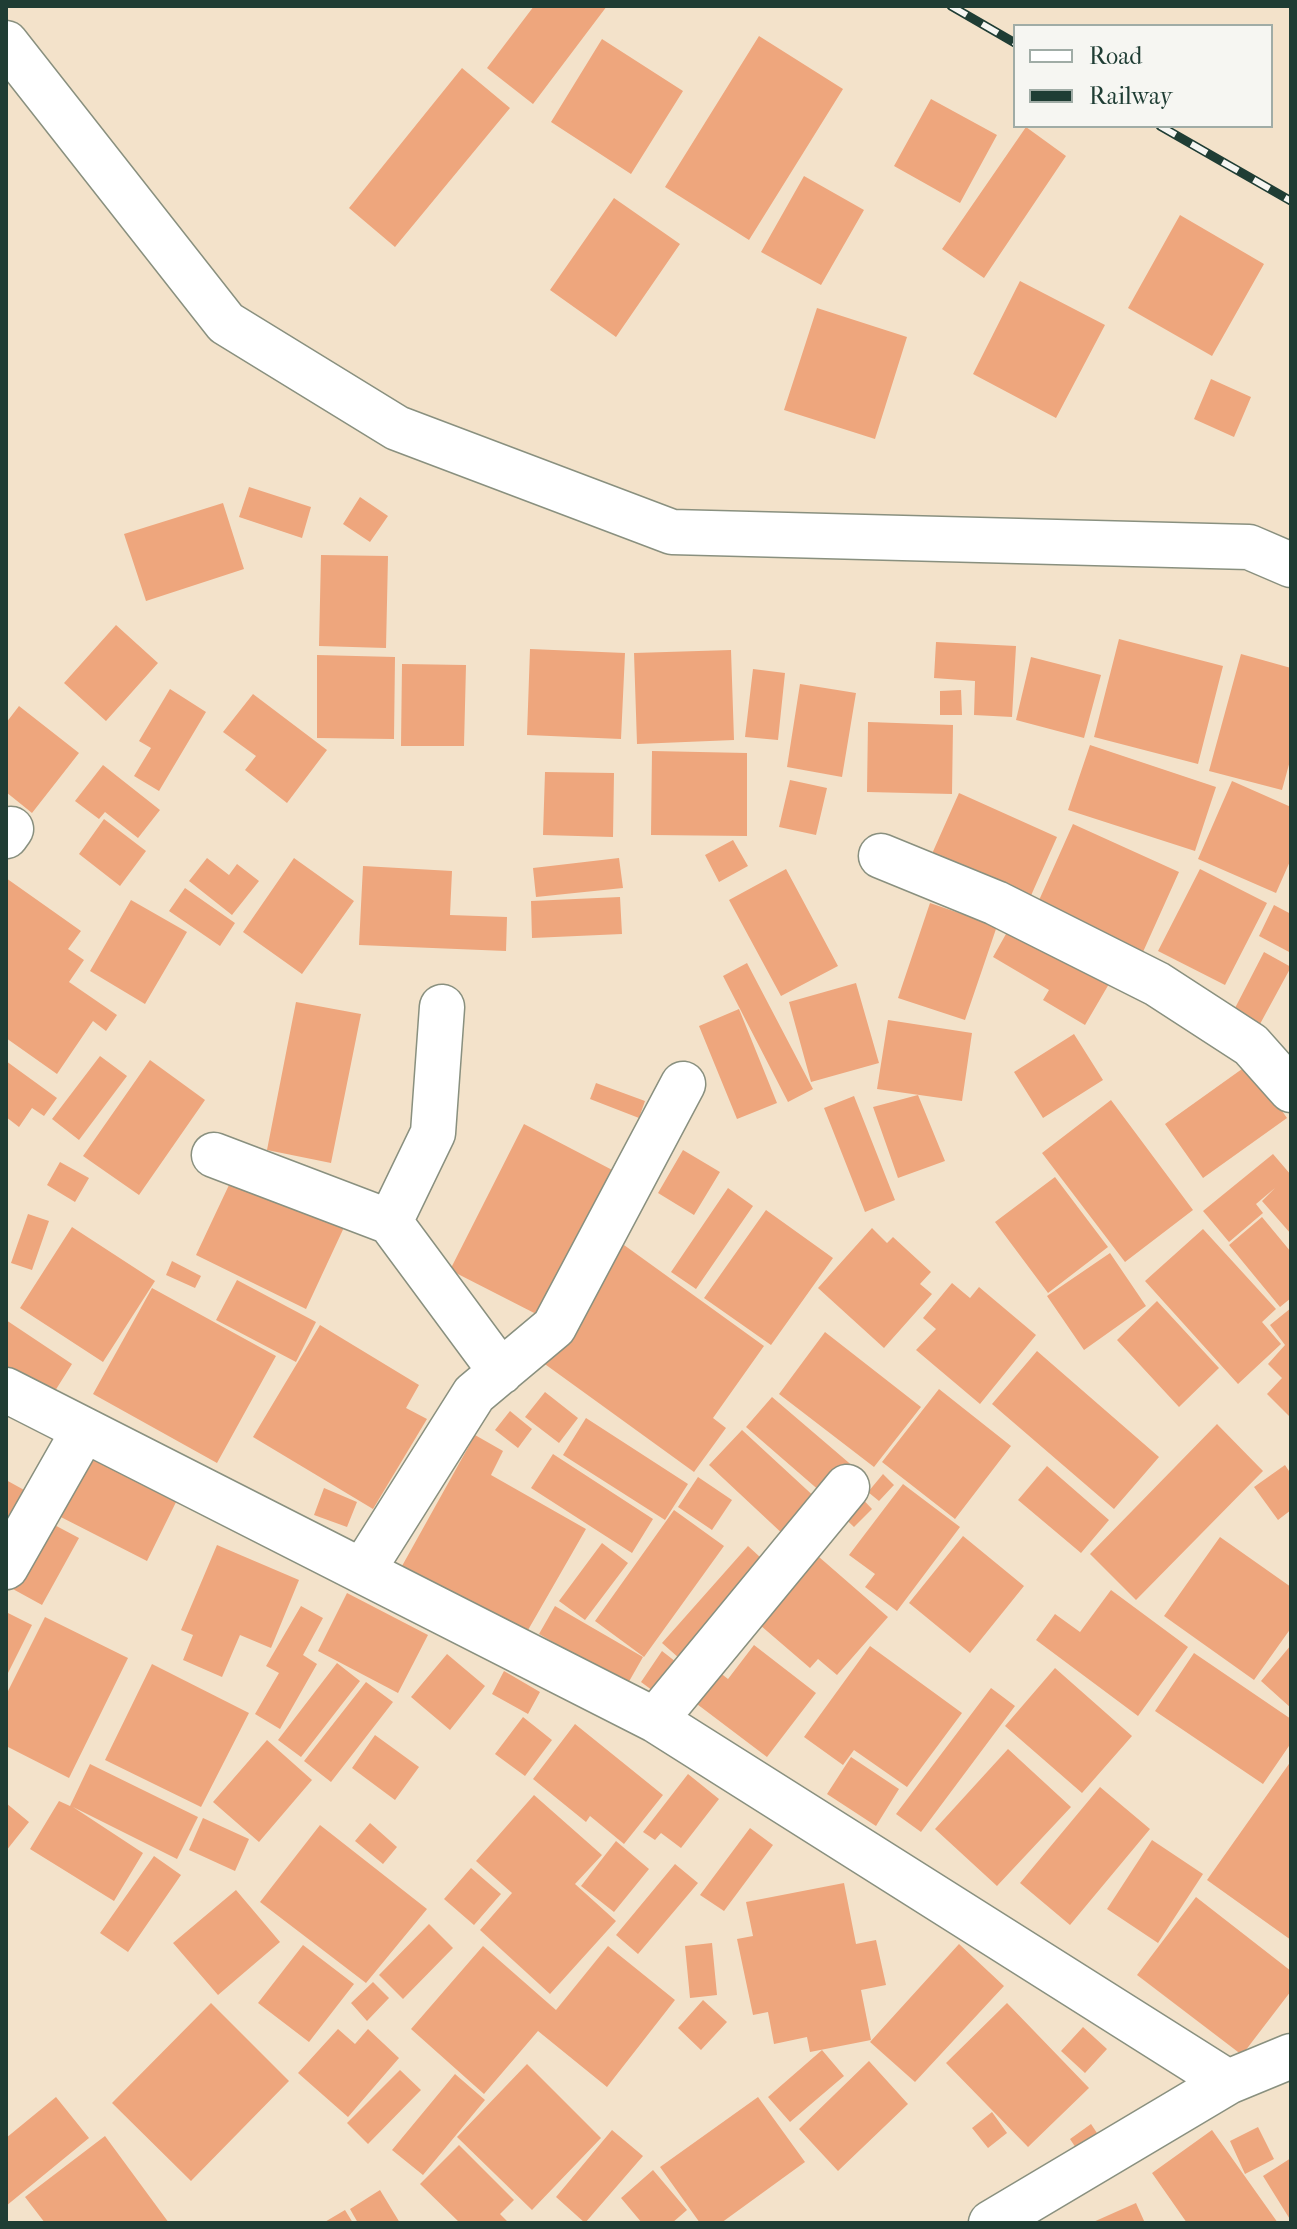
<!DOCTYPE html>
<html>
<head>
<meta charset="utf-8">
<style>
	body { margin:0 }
	#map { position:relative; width:1297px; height:2229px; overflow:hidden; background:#f3e2ca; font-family:"IM FELL French Canon",serif }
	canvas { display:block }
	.frame { position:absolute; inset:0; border:8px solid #1f3d34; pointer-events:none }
	.legend { position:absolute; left:1013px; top:24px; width:260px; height:104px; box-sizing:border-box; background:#f6f6f2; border:2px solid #a0aca6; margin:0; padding:10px 14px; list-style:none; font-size:24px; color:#1f3d34 }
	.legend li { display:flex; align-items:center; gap:16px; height:40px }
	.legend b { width:40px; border:2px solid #a0aca6 }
</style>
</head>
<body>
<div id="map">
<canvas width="1297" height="2229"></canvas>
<div class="frame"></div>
<ul class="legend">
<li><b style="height:10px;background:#fff"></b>Road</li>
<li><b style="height:10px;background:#1f3d34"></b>Railway</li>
</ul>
</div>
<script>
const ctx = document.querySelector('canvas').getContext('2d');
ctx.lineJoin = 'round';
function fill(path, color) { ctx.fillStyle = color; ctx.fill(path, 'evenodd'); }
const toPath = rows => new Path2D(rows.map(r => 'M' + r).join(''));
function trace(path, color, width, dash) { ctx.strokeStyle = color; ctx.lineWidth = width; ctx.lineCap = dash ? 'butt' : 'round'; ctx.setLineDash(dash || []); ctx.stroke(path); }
const building = toPath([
	[534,6,607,6,533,104,487,68],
	[759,36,843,89,749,240,665,187],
	[602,39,683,91,631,174,551,122],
	[462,68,510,108,395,247,349,208],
	[931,99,997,135,960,203,894,166],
	[1026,127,1066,156,984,278,942,249],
	[804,176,864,210,821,285,761,252],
	[614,198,680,244,616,337,550,290],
	[1180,215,1264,264,1212,356,1128,308],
	[1020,281,1105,325,1056,418,973,374],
	[817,308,907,337,875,439,784,410],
	[1211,379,1251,397,1234,437,1194,419],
	[249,487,311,507,302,538,239,517],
	[360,497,388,516,370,542,343,524],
	[223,503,244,569,146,601,124,534],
	[321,555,388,556,386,648,319,646],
	[116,625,158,663,106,721,64,683],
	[1119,639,1223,666,1198,764,1094,737],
	[936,642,1016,646,1012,717,974,715,975,681,934,678],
	[530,649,625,653,621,739,527,735],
	[731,650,734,740,637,744,634,653],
	[1241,654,1291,668,1291,757,1282,790,1209,771],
	[317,655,395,657,394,739,317,738],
	[1031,657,1101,675,1084,738,1016,720],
	[402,664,466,665,464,746,401,746],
	[753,669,785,673,778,740,745,737],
	[800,684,856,693,842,777,787,767],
	[170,689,206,712,159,791,134,776,151,748,139,741],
	[961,690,962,715,940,715,940,691],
	[253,694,327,750,287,803,245,770,256,756,223,732],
	[19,706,79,753,32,813,6,792,6,723],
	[868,722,953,725,952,794,867,792],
	[1090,745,1216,787,1195,851,1068,810],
	[652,751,747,753,747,836,651,835],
	[103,765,160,810,138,838,105,812,99,819,75,801],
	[545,772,614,773,613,837,543,835],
	[790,780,827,788,816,835,779,827],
	[1232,781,1291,807,1291,859,1276,893,1198,859],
	[959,793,1057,837,1025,909,927,865],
	[104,819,146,851,120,886,79,854],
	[1073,824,1179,872,1138,963,1032,916],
	[733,840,748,866,719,882,705,855],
	[207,858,229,875,237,864,259,881,232,915,189,881],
	[294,858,354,901,302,974,243,932],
	[619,858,623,888,536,897,533,868],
	[363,866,452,871,450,915,507,917,506,951,359,945],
	[786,869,838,966,781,996,729,900],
	[1200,869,1267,903,1225,985,1158,951],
	[6,878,81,931,68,949,84,960,69,982,117,1015,106,1031,93,1021,57,1074,6,1038],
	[185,888,235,923,220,946,169,911],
	[620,897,622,934,532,938,531,901],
	[131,900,187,932,145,1004,90,971],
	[930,903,997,926,965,1020,898,998],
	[1274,905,1291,914,1291,953,1259,936],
	[1015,918,1113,977,1085,1025,1043,1000,1049,990,993,957],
	[1264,952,1291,967,1260,1024,1234,1010],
	[747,963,813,1089,788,1102,723,976],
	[856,983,879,1063,811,1082,789,1002],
	[296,1002,361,1014,331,1163,267,1150],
	[739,1009,777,1103,737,1119,699,1026],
	[888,1020,972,1033,962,1101,877,1089],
	[1074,1034,1103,1080,1043,1118,1014,1072],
	[100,1056,127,1076,79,1140,52,1119],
	[150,1060,205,1100,139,1195,83,1156],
	[6,1061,57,1098,44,1116,32,1108,19,1127,6,1117],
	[1249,1064,1287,1118,1203,1178,1165,1124],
	[596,1083,645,1101,639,1118,590,1099],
	[918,1095,945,1161,898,1178,873,1107],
	[854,1096,895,1200,865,1212,824,1108],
	[1111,1100,1193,1210,1125,1262,1042,1153],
	[524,1124,618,1173,544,1318,450,1270],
	[683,1150,720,1172,694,1215,658,1193],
	[1273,1154,1291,1175,1291,1234,1262,1201,1275,1188,1256,1204,1263,1213,1229,1242,1203,1211],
	[60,1162,89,1178,75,1202,47,1185],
	[237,1168,347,1221,306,1309,196,1255],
	[1055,1177,1108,1247,1048,1293,995,1222],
	[728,1188,753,1206,696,1289,671,1272],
	[766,1210,833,1258,771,1345,704,1298],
	[28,1214,49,1221,32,1270,11,1263],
	[1262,1217,1291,1252,1291,1298,1280,1307,1229,1245],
	[72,1227,155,1281,103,1362,20,1308],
	[872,1228,887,1243,893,1237,931,1272,920,1284,932,1294,884,1348,818,1288],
	[1203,1229,1276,1309,1262,1322,1281,1344,1238,1384,1145,1281],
	[624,1245,764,1346,713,1418,726,1428,694,1472,542,1362],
	[1110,1253,1146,1306,1084,1350,1047,1296],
	[172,1261,201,1276,195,1288,166,1275],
	[237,1280,316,1322,296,1362,216,1320],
	[952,1283,970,1298,979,1287,1036,1335,980,1404,916,1350,936,1329,923,1318],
	[152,1288,276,1356,217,1463,93,1394],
	[1157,1301,1219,1368,1179,1407,1117,1340],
	[1291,1308,1291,1418,1267,1394,1282,1378,1268,1364,1285,1345,1270,1325],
	[6,1320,72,1364,48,1402,6,1374],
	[320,1325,419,1385,406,1408,427,1419,373,1509,253,1437],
	[825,1332,921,1407,874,1467,779,1394],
	[1037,1351,1159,1457,1114,1509,992,1404],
	[939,1389,1011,1446,955,1519,882,1462],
	[545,1392,578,1418,559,1443,525,1417],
	[772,1397,855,1468,829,1499,746,1427],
	[510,1411,532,1429,518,1448,495,1430],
	[586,1418,688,1484,665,1520,563,1455],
	[1217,1424,1263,1471,1136,1600,1090,1554],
	[742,1430,819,1501,786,1537,709,1465],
	[475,1435,503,1451,491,1475,586,1529,524,1637,402,1566],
	[85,1446,180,1494,147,1561,51,1512],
	[553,1454,653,1519,632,1553,531,1488],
	[1285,1465,1291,1474,1291,1510,1278,1520,1254,1487],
	[1047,1466,1109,1520,1081,1553,1018,1500],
	[883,1474,894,1485,879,1501,868,1492],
	[698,1477,732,1500,712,1530,678,1507],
	[6,1480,26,1491,6,1527],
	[903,1484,960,1527,897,1611,865,1587,875,1574,849,1555],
	[324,1488,357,1502,347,1527,314,1515],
	[854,1490,872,1509,854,1527,835,1509],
	[674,1510,724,1546,644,1657,595,1621],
	[47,1521,79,1538,42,1605,11,1588],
	[963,1536,1024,1586,970,1653,909,1603],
	[1220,1537,1291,1587,1291,1628,1254,1680,1164,1616],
	[602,1543,628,1563,585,1620,559,1601],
	[217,1545,299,1580,271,1648,240,1635,222,1677,183,1660,193,1635,181,1630],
	[748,1546,773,1569,688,1666,662,1643],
	[811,1550,888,1617,837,1675,818,1659,810,1668,753,1619],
	[1111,1590,1188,1647,1138,1716,1036,1640,1055,1614,1080,1632],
	[347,1593,428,1635,398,1693,318,1651],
	[301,1606,323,1618,303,1655,317,1664,280,1729,255,1714,279,1673,266,1666],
	[555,1606,643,1657,627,1685,539,1634],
	[6,1612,32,1625,6,1677],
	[45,1617,128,1658,69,1778,6,1746,6,1695],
	[754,1645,816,1693,767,1757,685,1695,709,1664,728,1679],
	[1291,1645,1291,1708,1261,1681],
	[870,1646,962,1713,907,1787,854,1750,843,1765,804,1737],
	[662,1651,685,1669,664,1699,641,1682],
	[1194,1653,1291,1719,1291,1743,1263,1784,1155,1711],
	[447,1654,485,1686,450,1730,411,1697],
	[337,1663,360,1681,301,1757,278,1740],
	[152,1664,249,1713,201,1807,105,1760],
	[1055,1668,1132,1736,1082,1793,1005,1726],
	[504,1671,540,1692,528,1714,492,1694],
	[366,1682,393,1702,331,1782,304,1761],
	[991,1688,1015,1706,921,1832,896,1814],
	[523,1717,552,1740,525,1776,495,1754],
	[575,1724,663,1795,624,1844,590,1816,586,1822,533,1779],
	[375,1735,419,1767,395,1800,352,1768],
	[267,1740,312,1780,259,1842,213,1802],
	[1008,1749,1071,1807,997,1886,935,1829],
	[851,1757,899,1789,876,1826,827,1794],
	[1291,1761,1291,1940,1207,1880],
	[90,1764,198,1817,177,1859,73,1807,143,1853,114,1901,30,1849,59,1801,70,1806],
	[688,1774,719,1799,681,1848,661,1833,655,1840,643,1832],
	[1100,1787,1150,1829,1070,1925,1020,1883],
	[534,1795,602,1855,575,1884,616,1921,550,1994,480,1930,512,1893,476,1861],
	[6,1803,29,1822,6,1851],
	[203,1818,249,1839,235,1871,189,1850],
	[370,1823,397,1847,383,1864,355,1841],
	[320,1825,427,1909,366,1983,260,1902],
	[750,1828,773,1845,724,1911,700,1895],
	[1152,1840,1203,1874,1158,1943,1107,1909],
	[616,1841,649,1869,614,1912,581,1886],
	[154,1856,181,1875,128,1952,100,1933],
	[675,1864,698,1883,638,1954,616,1935],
	[471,1868,501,1894,474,1925,444,1899],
	[844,1883,856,1944,876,1940,886,1985,861,1990,871,2040,810,2052,807,2037,774,2044,768,2012,753,2015,737,1939,753,1936,746,1902],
	[236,1890,280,1942,218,1995,173,1943],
	[1196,1897,1291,1971,1291,1991,1242,2055,1137,1975],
	[429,1924,453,1948,403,1999,379,1975],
	[712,1943,717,1995,690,1998,685,1946],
	[959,1944,1004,1986,915,2082,870,2042],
	[303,1945,354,1984,309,2042,258,2003],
	[483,1946,556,2010,608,1946,675,2000,607,2087,538,2031,484,2094,411,2029],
	[373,1982,389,1998,367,2021,351,2003],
	[703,2000,727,2022,701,2050,678,2028],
	[211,2003,289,2081,191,2181,112,2103],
	[1007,2003,1089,2088,1028,2147,946,2063],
	[1083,2027,1107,2049,1085,2073,1061,2051],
	[338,2029,355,2044,368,2029,399,2058,348,2117,298,2073],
	[822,2050,844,2076,790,2122,768,2097],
	[869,2061,908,2104,838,2171,799,2129],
	[527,2064,601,2138,532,2210,457,2137],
	[400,2070,421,2090,368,2144,347,2123],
	[455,2074,485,2100,423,2175,392,2150],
	[56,2097,89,2138,6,2206,6,2138],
	[758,2097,805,2162,721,2223,700,2223,660,2167],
	[992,2112,1007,2133,988,2148,972,2128],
	[1091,2124,1099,2136,1078,2151,1070,2139],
	[1258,2127,1274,2159,1245,2174,1230,2141],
	[612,2130,643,2156,585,2223,556,2197],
	[1212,2130,1278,2223,1187,2223,1152,2173],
	[105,2136,169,2223,45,2223,25,2197],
	[459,2145,514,2200,500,2214,509,2223,460,2223,420,2184],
	[1291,2158,1291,2221,1263,2176],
	[653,2170,687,2210,672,2223,642,2223,621,2198],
	[380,2190,400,2223,358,2223,350,2209],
	[1136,2203,1145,2223,1091,2223],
	[345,2210,353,2223,323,2223]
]);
const minor = toPath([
	[6,43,226,323,397,428,672,532,1249,547,1291,565],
	[6,836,11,829],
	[881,856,996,903,1157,984,1251,1045,1291,1090],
	[214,1155,390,1222,501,1372],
	[390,1222,433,1133,442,1007],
	[6,1390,655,1720,1228,2082],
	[6,1567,84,1430],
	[363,1570,474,1394,554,1327,683,1084],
	[655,1720,847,1487],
	[991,2223,1228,2082,1291,2056]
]);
const rail = toPath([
	[951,6,1015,43],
	[1160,126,1291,201]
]);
fill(building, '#eea67d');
trace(minor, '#89907f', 47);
trace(minor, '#fff', 44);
trace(rail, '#1f3d34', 9);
trace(rail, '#f6f6f2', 6, [18]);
</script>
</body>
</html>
